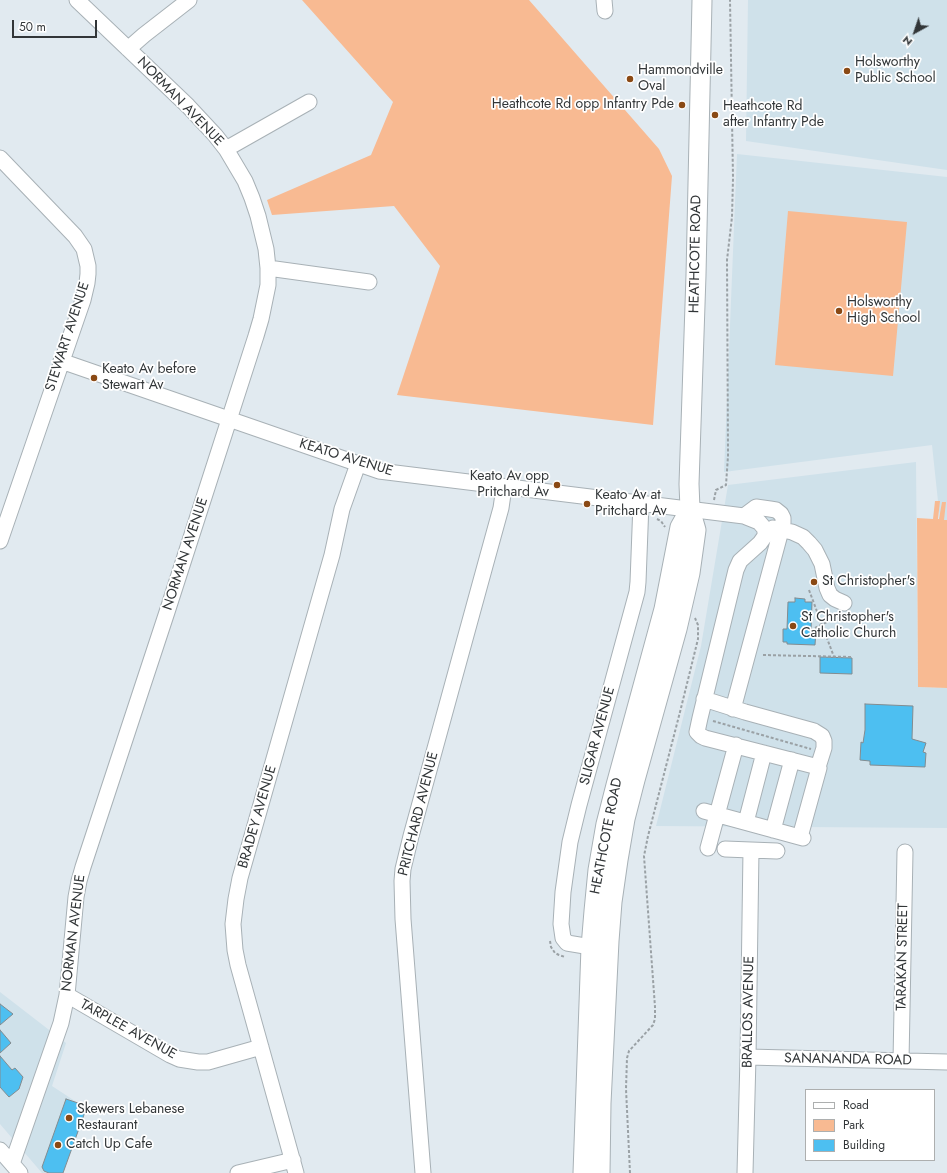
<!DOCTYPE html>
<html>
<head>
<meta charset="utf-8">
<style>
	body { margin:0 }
	#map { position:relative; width:947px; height:1173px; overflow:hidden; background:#e1eaf0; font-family:Jost,sans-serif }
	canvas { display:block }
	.legend { position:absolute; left:805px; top:1089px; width:130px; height:72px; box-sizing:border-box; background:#fff; border:1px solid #adafaf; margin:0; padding:5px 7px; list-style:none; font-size:12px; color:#323638 }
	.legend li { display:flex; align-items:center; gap:8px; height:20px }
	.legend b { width:20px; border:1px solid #adafaf }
	.north { position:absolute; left:895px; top:12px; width:40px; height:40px; -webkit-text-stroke:3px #fff; paint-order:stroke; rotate:220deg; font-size:11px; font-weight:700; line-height:16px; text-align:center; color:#323638 }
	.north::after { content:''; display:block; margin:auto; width:14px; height:18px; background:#323638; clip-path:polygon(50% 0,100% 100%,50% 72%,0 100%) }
	.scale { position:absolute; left:12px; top:20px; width:85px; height:18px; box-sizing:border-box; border:2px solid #323638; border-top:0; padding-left:5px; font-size:12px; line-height:14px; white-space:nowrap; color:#323638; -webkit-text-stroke:3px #fff; paint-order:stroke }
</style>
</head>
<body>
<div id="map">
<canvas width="947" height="1173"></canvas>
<ul class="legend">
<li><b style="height:5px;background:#fff"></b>Road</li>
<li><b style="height:11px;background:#f8ba92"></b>Park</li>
<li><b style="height:11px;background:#4dbff1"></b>Building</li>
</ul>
<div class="north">N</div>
<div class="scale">50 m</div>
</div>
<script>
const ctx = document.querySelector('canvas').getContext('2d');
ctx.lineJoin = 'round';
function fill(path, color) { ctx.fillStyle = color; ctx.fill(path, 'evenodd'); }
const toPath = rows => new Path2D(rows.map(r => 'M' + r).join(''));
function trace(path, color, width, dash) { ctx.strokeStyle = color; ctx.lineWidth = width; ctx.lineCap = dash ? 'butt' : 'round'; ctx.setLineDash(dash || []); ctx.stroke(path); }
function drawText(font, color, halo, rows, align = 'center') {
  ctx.font = font + ' Jost,sans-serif'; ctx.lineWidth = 3.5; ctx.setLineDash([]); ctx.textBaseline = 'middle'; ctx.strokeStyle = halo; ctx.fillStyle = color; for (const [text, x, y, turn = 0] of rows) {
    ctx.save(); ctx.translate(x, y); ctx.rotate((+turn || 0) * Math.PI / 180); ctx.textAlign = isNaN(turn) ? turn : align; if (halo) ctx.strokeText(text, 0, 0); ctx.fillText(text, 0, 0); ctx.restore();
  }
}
const built = toPath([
	[748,0,947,0,947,170,746,141],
	[737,154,947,177,947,520,940,520,932,445,724,472],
	[916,462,918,687,947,688,947,828,656,826,701,646,728,485],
	[0,992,66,1043,52,1086,78,1103,85,1112,63,1173,42,1173,0,1124]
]);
const green = toPath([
	[302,0,529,0,659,149,672,176,653,425,397,395,440,266,394,206,272,215,267,200,371,155,393,102],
	[788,211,907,222,893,376,775,365],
	[935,501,940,501,938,519,939,519,942,502,946,502,944,520,947,520,947,688,918,687,917,518,933,519]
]);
const building = toPath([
	[795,598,805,599,805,602,812,602,811,630,816,630,815,645,787,644,787,642,783,642,783,629,787,629,788,602,795,602,795,598],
	[820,657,852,658,852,674,820,673,820,657],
	[865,704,913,706,912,739,926,743,923,752,926,753,925,767,870,765,870,761,860,760,861,742,863,743,865,730,865,704],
	[0,1004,13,1014,0,1025,0,1004],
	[0,1030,11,1043,0,1053,0,1030],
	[0,1056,12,1070,15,1068,23,1077,19,1089,9,1097,0,1087,0,1056],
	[66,1099,78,1103,85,1112,63,1173,49,1173,44,1171,42,1167,66,1099]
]);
const path = toPath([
	[714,500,716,490,726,485,728,456,727,260,732,217,733,178,730,0],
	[657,519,661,521,665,527],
	[809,590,834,657],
	[815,628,837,617,842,617],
	[763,655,852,657],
	[713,721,811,749],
	[550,941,551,947,555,953,559,955,565,957],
	[630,1173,626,1089,627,1058,629,1051,653,1025,655,1019,655,1007,644,856,648,836,680,712,698,639,698,625,695,618]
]);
const minor = toPath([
	[604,0,605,11],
	[128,49,144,35,189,0],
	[226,149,309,102],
	[0,158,75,236,84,249,88,266,88,274,87,283,83,300,0,541],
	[268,268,369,282],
	[61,361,379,471,712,512,744,516,759,522,765,529,765,536,760,543,740,561,736,570,700,718,697,732,701,736,705,738,818,767],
	[773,528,792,532,803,537,809,543,815,550,822,564,827,588,830,595,835,599,844,603],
	[704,699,745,712,814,731,822,736,824,741,824,748,818,767,819,768,800,837],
	[733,709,783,523,783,518,781,514,776,510,770,509,756,507,744,516],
	[704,811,803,838],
	[746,822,764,753],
	[773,830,792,760],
	[708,848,736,745],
	[725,849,777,851],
	[591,947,567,943,563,938,561,924,563,892,570,842,579,805,637,592,638,582,641,503],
	[67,995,170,1055,179,1059,198,1062,208,1062,261,1047],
	[748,1057,947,1062],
	[901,1061,905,852],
	[0,1150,20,1173],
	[12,1164,61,1023,67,995,76,897,79,881,83,867,167,612,256,336,261,319,268,285,268,268,266,249,258,216,252,198,245,181,226,149,215,135,188,106,77,0],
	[238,1173,293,1160],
	[296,1173,238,965,235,950,233,924,236,899,240,878,332,555,342,509,358,464],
	[423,1173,403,919,402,881,403,869,411,836,485,566,501,508,504,487],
	[745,1173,748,1057,751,850]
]);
const major = toPath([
	[583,1173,591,947,594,911,598,870,606,824,616,785,664,609,680,527,690,509],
	[600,1173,601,1103,609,941,612,902,618,860,625,819,635,780,677,629,690,573,696,530,690,509,689,484,696,275,702,0]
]);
const markers = [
	[847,71,4,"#8a4914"],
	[630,79,4,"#8a4914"],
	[682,105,4,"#8a4914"],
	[715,115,4,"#8a4914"],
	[839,311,4,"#8a4914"],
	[94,378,4,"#8a4914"],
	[557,485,4,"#8a4914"],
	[587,504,4,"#8a4914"],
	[814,582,4,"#8a4914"],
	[793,626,4,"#8a4914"],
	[69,1118,4,"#8a4914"],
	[58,1145,4,"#8a4914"]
];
const poiNames = [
	["Holsworthy",855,63],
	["Public School",855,79],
	["Hammondville",638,71],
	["Oval",638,87],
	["Heathcote Rd opp Infantry Pde",674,105,"right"],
	["Heathcote Rd",723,107],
	["after Infantry Pde",723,123],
	["Holsworthy",847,303],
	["High School",847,319],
	["Keato Av before",102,370],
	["Stewart Av",102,386],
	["Keato Av opp",549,477,"right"],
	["Pritchard Av",549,493,"right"],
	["Keato Av at",595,496],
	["Pritchard Av",595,512],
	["St Christopher's",822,582],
	["St Christopher's",801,618],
	["Catholic Church",801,634],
	["Skewers Lebanese",77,1110],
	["Restaurant",77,1126],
	["Catch Up Cafe",66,1145]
];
const streetNames = [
	["NORMAN AVENUE",180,102,46],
	["HEATHCOTE ROAD",696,254,-89],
	["STEWART AVENUE",68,337,-72],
	["KEATO AVENUE",346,458,17],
	["NORMAN AVENUE",186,554,-72],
	["SLIGAR AVENUE",598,736,-75],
	["PRITCHARD AVENUE",419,814,-76],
	["BRADEY AVENUE",258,817,-74],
	["HEATHCOTE ROAD",607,836,-79],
	["NORMAN AVENUE",74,933,-83],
	["TARAKAN STREET",903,957,-89],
	["BRALLOS AVENUE",749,1012,-89],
	["TARPLEE AVENUE",128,1030,29],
	["SANANANDA ROAD",848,1060,1]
];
fill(built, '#cfe1ea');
fill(green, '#f8ba92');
fill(building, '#4dbff1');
trace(building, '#838c90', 1);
trace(minor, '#a8b1b6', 17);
trace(major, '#a8b1b6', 21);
trace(path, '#9aa1a5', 2, [3, 2]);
trace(minor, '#fff', 15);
trace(major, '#fff', 19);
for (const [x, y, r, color] of markers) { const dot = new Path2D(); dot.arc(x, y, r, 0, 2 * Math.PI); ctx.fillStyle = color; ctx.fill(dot); trace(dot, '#fff', 1.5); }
drawText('14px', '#323638', '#fff', poiNames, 'left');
drawText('14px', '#323638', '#fff', streetNames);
</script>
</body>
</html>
